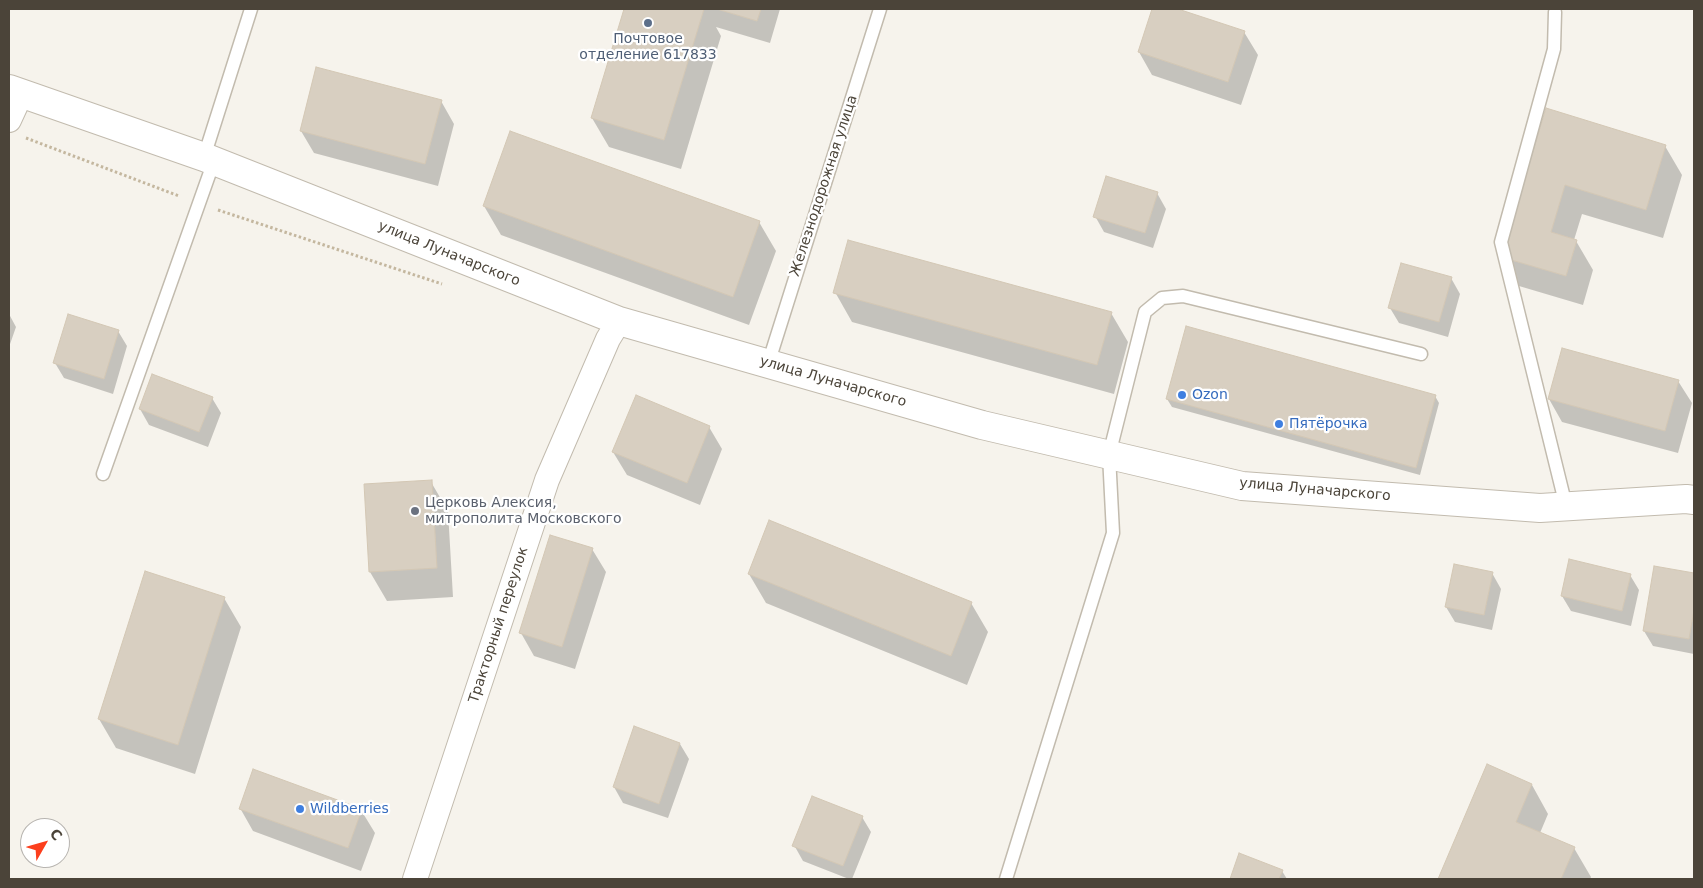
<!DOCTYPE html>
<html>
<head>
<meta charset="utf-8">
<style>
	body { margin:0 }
	#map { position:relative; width:1703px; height:888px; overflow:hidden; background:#f6f3ec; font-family:"DejaVu Sans",sans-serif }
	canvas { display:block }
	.frame { position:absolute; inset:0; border:10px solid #4b4439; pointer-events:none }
	.north { position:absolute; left:20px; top:818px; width:50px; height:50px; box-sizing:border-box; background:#fff; border:1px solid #b7b4b0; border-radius:50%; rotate:52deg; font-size:14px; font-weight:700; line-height:20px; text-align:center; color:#4b4439 }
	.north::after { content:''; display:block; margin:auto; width:18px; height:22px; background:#fc3f1d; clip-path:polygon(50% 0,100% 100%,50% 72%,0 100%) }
</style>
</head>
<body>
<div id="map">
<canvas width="1703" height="888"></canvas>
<div class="frame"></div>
<div class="north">С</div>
</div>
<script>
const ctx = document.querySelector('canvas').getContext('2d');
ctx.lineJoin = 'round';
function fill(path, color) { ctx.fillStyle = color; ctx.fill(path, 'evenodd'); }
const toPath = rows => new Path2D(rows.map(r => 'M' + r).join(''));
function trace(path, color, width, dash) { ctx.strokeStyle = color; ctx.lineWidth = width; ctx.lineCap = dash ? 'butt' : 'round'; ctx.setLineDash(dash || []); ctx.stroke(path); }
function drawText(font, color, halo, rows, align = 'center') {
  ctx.font = font + ' "DejaVu Sans",sans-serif'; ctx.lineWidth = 4.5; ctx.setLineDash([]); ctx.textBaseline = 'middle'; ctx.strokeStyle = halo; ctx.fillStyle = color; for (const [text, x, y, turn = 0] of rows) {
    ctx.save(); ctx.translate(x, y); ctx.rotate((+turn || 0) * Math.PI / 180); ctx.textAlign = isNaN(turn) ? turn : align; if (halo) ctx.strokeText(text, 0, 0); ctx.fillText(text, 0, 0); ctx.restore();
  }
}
const shadow = toPath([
	[625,9,780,9,770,43,716,27,721,36,681,169,609,147,592,118],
	[1153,9,1174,9,1244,32,1258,55,1241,105,1152,75,1139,52],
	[441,101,454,124,438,186,314,153,301,131],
	[1547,110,1665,146,1682,175,1663,238,1582,214,1574,240,1576,241,1593,270,1583,305,1519,286,1502,257],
	[1157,193,1166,209,1153,248,1104,232,1095,216],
	[484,206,759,222,776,251,749,325,501,235],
	[1451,278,1460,294,1448,337,1399,323,1390,308],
	[835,292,1111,313,1128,342,1114,394,852,322],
	[9,314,16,327,9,347],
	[118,331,127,346,113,394,64,378,55,363],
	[1678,381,1692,403,1678,453,1562,422,1549,399],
	[1435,396,1439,403,1420,475,1172,407,1167,399],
	[212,398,221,413,208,447,149,425,140,409],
	[709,427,722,449,700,505,627,475,613,452],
	[431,482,448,511,453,597,387,601,370,572],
	[592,549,606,572,575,669,534,656,521,633],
	[1655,568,1694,575,1694,654,1653,646,1644,631],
	[1492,573,1501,589,1492,630,1455,622,1446,607],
	[749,574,971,603,988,632,967,685,766,603],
	[1630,575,1639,590,1631,626,1571,611,1562,596],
	[224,598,241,627,195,774,116,748,99,719],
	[680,744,689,759,668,818,623,803,614,787],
	[1487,766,1532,785,1548,814,1540,833,1574,848,1591,877,1590,879,1439,879],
	[240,808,361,810,375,833,361,871,253,831],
	[862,817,871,832,852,879,849,879,803,861,794,845],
	[1240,855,1282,871,1287,879,1231,879]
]);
const building = toPath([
	[624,9,704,9,664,140,591,118,624,9],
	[717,9,761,9,757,21,717,9],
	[1152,9,1178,9,1245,31,1228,82,1138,52,1152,9],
	[316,67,442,100,425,164,300,131,316,67],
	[1546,108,1666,145,1646,210,1565,185,1551,232,1577,240,1566,276,1501,257,1546,108],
	[510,131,760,221,733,297,483,206,510,131],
	[1106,176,1158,192,1145,233,1093,217,1106,176],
	[848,240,1112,312,1097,365,833,293,848,240],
	[1401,263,1452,277,1439,322,1388,308,1401,263],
	[68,314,119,330,104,379,53,363,68,314],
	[1186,326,1436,395,1416,468,1166,399,1186,326],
	[1562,348,1679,380,1665,431,1548,399,1562,348],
	[152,374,213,397,199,432,139,409,152,374],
	[636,395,710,426,687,483,612,452,636,395],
	[432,480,437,568,369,572,364,484,432,480],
	[769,520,972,602,951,656,748,574,769,520],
	[550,535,593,548,562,647,519,633,550,535],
	[1569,559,1631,574,1622,611,1561,596,1569,559],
	[1454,564,1493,572,1484,615,1445,607,1454,564],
	[1654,566,1694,573,1694,610,1689,639,1643,631,1654,566],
	[145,571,225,597,178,745,98,719,145,571],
	[634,726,680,743,659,804,613,787,634,726],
	[1487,764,1532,784,1516,822,1575,847,1561,879,1438,879,1487,764],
	[253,769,362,809,348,848,239,809,253,769],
	[812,796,863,816,843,866,792,846,812,796],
	[1239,853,1283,870,1279,879,1230,879,1239,853]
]);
const path = toPath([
	[26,138,179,196],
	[218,210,442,284]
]);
const service = toPath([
	[1555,12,1554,49,1501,242,1566,506],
	[204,157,251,9],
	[768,364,880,9],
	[103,474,214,161],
	[1006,879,1113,533,1109,455,1145,312,1162,298,1183,296,1421,354]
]);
const minor = toPath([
	[9,120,21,94],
	[415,879,547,480,608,339,619,321]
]);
const tertiary = toPath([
	[9,89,204,157,619,321,982,425,1242,486,1540,508,1686,499,1694,500]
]);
const markers = [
	[648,23,5,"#5c6f8a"],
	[1182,395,5,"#3f7fe0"],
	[1279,424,5,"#3f7fe0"],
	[415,511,5,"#6b7280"],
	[300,809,5,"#3f7fe0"]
];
const serviceNames = [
	["Почтовое",648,39],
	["отделение 617833",648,55]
];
const streetNames = [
	["Железнодорожная улица",824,186,-72],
	["улица Луначарского",449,254,22],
	["улица Луначарского",833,382,16],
	["улица Луначарского",1315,490,5],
	["Тракторный переулок",499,625,-72]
];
const shopNames = [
	["Ozon",1192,395],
	["Пятёрочка",1289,424],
	["Wildberries",310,809]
];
const worshipNames = [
	["Церковь Алексия,",425,503],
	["митрополита Московского",425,519]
];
fill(shadow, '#0003');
fill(building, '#d8cfc1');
trace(building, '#d3c7b4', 1);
trace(service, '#c2bbae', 15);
trace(minor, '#c2bbae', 26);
trace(tertiary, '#c2bbae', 30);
trace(path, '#c4b79f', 3, [2.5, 2.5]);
trace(service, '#fff', 12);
trace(minor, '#fff', 24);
trace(tertiary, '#fff', 28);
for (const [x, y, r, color] of markers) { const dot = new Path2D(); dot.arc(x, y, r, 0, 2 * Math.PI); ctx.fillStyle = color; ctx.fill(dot); trace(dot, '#fff', 2); }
drawText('14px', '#4e5e75', '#fff', serviceNames);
drawText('14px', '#4b4439', '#fff', streetNames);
drawText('14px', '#366cbe', '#fff', shopNames, 'left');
drawText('14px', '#5b616d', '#fff', worshipNames, 'left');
</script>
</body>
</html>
